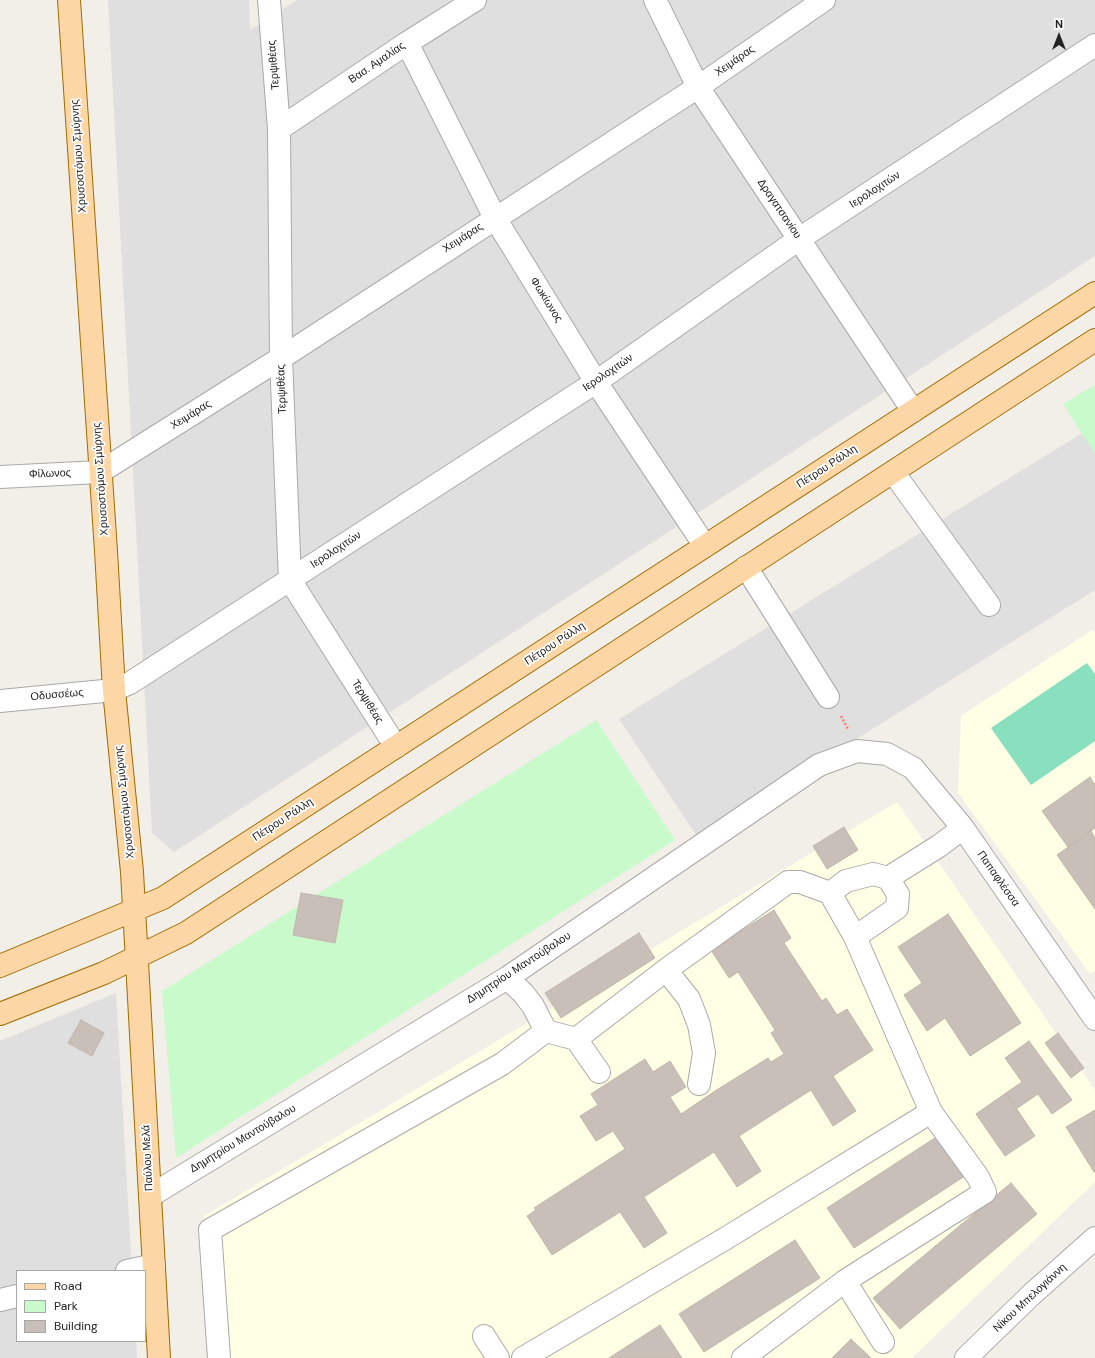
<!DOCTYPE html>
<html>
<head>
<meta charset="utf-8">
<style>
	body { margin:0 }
	#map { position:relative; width:1095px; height:1358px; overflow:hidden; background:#f2efe9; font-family:"DM Sans",sans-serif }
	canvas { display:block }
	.legend { position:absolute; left:16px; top:1270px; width:130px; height:72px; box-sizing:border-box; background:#fff; border:1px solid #a7a7a7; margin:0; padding:5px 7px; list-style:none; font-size:12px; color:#222 }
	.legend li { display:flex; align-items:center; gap:8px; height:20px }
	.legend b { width:20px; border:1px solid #a7a7a7 }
	.north { position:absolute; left:1039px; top:16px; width:40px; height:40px; -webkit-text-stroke:3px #fff; paint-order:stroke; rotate:0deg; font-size:11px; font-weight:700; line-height:16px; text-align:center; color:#222 }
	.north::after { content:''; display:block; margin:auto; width:14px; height:18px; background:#222; clip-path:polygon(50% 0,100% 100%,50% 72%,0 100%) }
</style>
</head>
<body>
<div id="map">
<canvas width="1095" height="1358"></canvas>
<ul class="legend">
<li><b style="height:5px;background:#fcd6a4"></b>Road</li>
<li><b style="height:11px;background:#c8facc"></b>Park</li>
<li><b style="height:11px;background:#c7bfb8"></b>Building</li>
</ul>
<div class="north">N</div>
</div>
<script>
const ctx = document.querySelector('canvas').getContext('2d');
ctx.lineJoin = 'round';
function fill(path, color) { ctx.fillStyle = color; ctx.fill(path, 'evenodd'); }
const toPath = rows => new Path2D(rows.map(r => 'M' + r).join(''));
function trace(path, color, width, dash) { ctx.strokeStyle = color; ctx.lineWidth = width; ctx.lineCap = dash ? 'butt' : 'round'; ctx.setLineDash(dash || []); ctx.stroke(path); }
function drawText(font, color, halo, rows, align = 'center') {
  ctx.font = font + ' "DM Sans",sans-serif'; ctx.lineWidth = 3.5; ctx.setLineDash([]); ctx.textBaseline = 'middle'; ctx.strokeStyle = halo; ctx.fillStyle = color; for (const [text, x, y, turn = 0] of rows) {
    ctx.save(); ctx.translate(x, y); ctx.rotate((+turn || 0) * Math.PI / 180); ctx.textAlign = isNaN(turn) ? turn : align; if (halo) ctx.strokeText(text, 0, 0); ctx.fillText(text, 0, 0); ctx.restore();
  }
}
const residential = toPath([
	[108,0,249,0,250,30,297,0,1095,0,1095,256,174,852,152,833],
	[1087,430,1095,443,1095,590,698,838,619,719],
	[116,993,132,1271,17,1271,17,1341,136,1341,137,1358,0,1358,0,1041]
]);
const education = toPath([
	[1092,630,1095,632,1095,971,1090,974,958,793,961,716],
	[897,802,1095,1090,1095,1182,912,1358,211,1358,204,1216]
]);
const park = toPath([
	[1095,385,1095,454,1063,404],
	[596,720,675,840,176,1158,162,991]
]);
const pitch = toPath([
	[1087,663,1095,674,1095,741,1031,785,991,728]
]);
const building = toPath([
	[1090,777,1094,784,1095,783,1095,828,1068,847,1042,811,1090,777],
	[844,827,858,850,827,869,813,846,844,827],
	[1091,831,1095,838,1095,909,1057,855,1091,831],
	[301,893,343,900,335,943,293,935,301,893],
	[774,910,791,938,784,943,822,1001,826,998,837,1015,847,1009,873,1050,833,1076,856,1111,833,1126,811,1090,739,1136,761,1171,737,1187,714,1152,644,1197,667,1233,644,1248,620,1212,552,1255,527,1216,536,1210,534,1208,625,1149,613,1131,596,1141,580,1116,598,1105,591,1094,645,1059,653,1072,670,1061,686,1087,670,1097,681,1114,715,1091,768,1058,771,1062,784,1054,771,1033,775,1030,738,972,729,978,711,950,774,910],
	[948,914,1021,1023,970,1056,945,1018,927,1031,904,995,922,983,898,947,948,914],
	[639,933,655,958,561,1018,545,993,639,933],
	[81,1020,104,1033,92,1056,68,1043,81,1020],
	[1058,1033,1084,1068,1071,1078,1045,1043,1058,1033],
	[1029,1041,1072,1100,1052,1114,1038,1094,1016,1109,1006,1093,1022,1082,1005,1058,1029,1041],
	[1006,1093,1035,1136,1005,1156,976,1114,1006,1093],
	[1095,1110,1095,1172,1094,1172,1066,1127,1095,1110],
	[941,1134,968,1174,854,1248,827,1208,941,1134],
	[1011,1183,1037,1214,900,1329,873,1298,1011,1183],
	[795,1240,820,1278,704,1352,679,1314,795,1240],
	[660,1325,682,1358,609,1358,660,1325],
	[851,1339,871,1358,832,1358,851,1339]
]);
const path = toPath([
	[841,716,848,729]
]);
const minor = toPath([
	[269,0,279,129,281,358,290,580,396,747],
	[655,0,698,87,913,411],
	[407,43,495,218,596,382,705,546],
	[279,129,407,43,475,0],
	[893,472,989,605],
	[0,477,100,472,281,358,698,87,824,0],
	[746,567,828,697],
	[0,701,114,690,130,683,596,382,799,239,1095,45],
	[830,893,846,881,873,874,888,878],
	[666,970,689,999,699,1025,704,1053,699,1084],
	[507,978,523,993,533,1006,546,1031,576,1039,666,970,788,882,800,882,830,893,855,937],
	[576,1039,599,1072],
	[150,1196,507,978,819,765,857,751,887,754,913,768,963,828,1095,1019],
	[127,1271,154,1265],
	[845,1281,883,1342],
	[0,1300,17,1296],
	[484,1336,498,1358],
	[219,1358,210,1230,502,1064,546,1031],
	[523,1358,728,1237,931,1112],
	[743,1358,845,1281,985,1192,978,1177,931,1112,855,937,897,908,898,894,888,878,939,846,963,828],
	[966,1358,1031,1295,1095,1238]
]);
const major = toPath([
	[69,0,106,551,114,690,132,872,159,1358],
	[0,966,163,898,1095,293],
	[0,1014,104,973,186,933,1095,340]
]);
const streetNames = [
	["Χειμάρας",735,61,-35],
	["Βασ. Αμαλίας",377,63,-34],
	["Τερψιθέας",274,65,-95],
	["Χρυσοστόμου Σμύρνης",79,156,-94],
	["Ιερολοχιτών",875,190,-33],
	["Δραγατσανίου",779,209,56],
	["Χειμάρας",463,238,-33],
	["Φωκίωνος",546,300,58],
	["Ιερολοχιτών",608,373,-34],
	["Τερψιθέας",282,389,-92],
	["Χειμάρας",191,415,-32],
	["Πέτρου Ράλλη",827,467,-33],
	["Φίλωνος",50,474,-2],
	["Χρυσοστόμου Σμύρνης",101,479,-94],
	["Ιερολοχιτών",336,550,-33],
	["Πέτρου Ράλλη",555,644,-33],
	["Οδυσσέως",57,695,-5],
	["Τερψιθέας",367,702,58],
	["Χρυσοστόμου Σμύρνης",125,802,-96],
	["Πέτρου Ράλλη",283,820,-33],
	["Παπαφλέσσα",998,879,55],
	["Δημητρίου Μαντούβαλου",519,968,-33],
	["Δημητρίου Μαντούβαλου",243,1139,-31],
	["Παύλου Μελά",148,1158,-93],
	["Νίκου Μπελογιάννη",1030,1298,-43]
];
fill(residential, '#e0dfdf');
fill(education, '#ffffe5');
fill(park, '#c8facc');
fill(pitch, '#88e0be');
fill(building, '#c7bfb8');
trace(building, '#c4b6ab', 1);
trace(minor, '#a9a9a9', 24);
trace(major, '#a06b00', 24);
trace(path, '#fa8072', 2.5, [2, 2]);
trace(minor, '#fff', 22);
trace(major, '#fcd6a4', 22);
drawText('11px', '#222', '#fff', streetNames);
</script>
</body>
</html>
